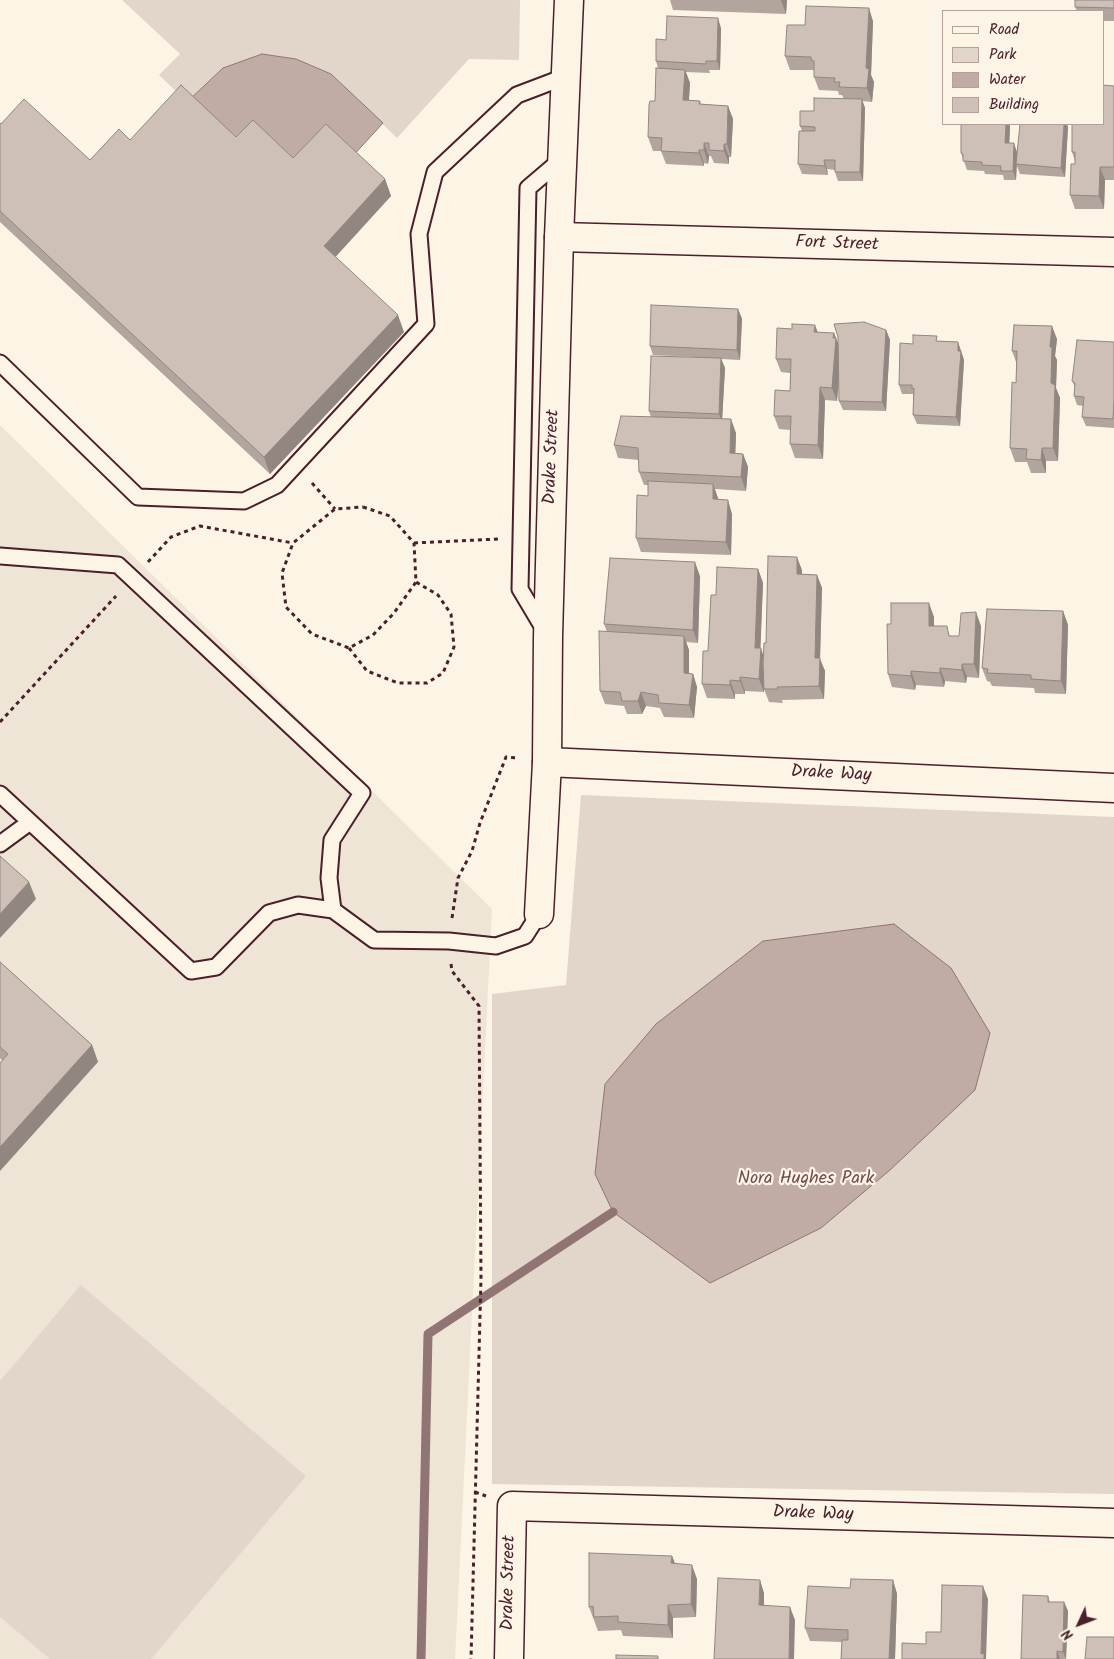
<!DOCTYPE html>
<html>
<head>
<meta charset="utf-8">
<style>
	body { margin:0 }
	#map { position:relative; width:1114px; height:1659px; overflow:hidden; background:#fcf5e5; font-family:Kalam,sans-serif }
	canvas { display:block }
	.legend { position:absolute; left:942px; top:10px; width:162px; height:115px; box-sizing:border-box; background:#fcf5e5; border:1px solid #b59f9b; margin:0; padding:6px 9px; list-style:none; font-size:15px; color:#4a1f2b }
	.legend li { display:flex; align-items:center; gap:10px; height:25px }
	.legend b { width:25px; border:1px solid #b59f9b }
	.north { position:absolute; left:1054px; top:1599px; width:50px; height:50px; -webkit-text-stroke:4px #fcf5e5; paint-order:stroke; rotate:227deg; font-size:14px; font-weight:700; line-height:20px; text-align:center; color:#4a1f2b }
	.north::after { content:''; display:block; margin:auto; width:18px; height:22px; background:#4a1f2b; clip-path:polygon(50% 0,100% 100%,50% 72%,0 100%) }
</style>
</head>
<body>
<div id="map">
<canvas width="1114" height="1659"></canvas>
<ul class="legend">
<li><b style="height:6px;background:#fcf5e5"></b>Road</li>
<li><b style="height:14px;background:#e2d5ca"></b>Park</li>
<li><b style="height:14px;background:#c0aca5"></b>Water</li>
<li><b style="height:14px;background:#cfc0b7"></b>Building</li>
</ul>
<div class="north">N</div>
</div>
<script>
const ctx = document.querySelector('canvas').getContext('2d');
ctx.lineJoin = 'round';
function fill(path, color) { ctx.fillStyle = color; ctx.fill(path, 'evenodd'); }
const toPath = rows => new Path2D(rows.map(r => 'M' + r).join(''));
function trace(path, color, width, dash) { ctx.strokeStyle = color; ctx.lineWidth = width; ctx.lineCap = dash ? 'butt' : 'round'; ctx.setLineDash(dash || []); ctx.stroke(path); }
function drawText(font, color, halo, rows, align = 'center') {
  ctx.font = font + ' Kalam,sans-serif'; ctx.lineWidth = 4.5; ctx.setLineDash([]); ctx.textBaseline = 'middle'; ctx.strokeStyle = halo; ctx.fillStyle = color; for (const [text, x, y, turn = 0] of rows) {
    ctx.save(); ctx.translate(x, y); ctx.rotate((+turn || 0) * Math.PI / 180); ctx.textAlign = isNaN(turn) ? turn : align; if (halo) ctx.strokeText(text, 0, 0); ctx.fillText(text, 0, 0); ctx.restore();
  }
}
const built = toPath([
	[0,425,492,909,455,1659,0,1659]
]);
const green = toPath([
	[122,0,520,0,519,60,469,59,397,138,331,74,296,59,262,54,224,68,187,102,159,75,180,54],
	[581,795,1114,817,1114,1494,492,1484,492,994,566,985],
	[81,1285,306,1476,151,1659,50,1659,0,1617,0,1381]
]);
const water = toPath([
	[262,54,296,59,331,74,383,123,351,158,299,175,242,154,187,102,223,68,262,54],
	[894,924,951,968,990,1033,975,1090,890,1170,821,1228,710,1283,613,1212,595,1174,605,1084,656,1024,763,941,894,924]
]);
const stream = toPath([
	[421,1659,428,1334,613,1212]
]);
const path = toPath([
	[312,483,335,509],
	[363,507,390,516,414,543,416,582,394,613,373,635,349,648,312,634,286,607,282,573,293,543,335,509,363,507],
	[414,543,498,539],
	[148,562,171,537,200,526,293,543],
	[349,648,367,671,398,683,427,683,443,673,454,647,451,614,438,595,416,582],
	[0,722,116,596],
	[452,918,458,878,472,851,480,823,506,757,519,758],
	[451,964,452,971,479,1006,481,1278,471,1659],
	[475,1492,486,1496]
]);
const service = toPath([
	[0,363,138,497,244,501,277,485,426,324,419,234,435,172,517,95,567,76],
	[0,556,118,565,362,793,332,840,329,878,333,910],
	[545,631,520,589,528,188,562,159],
	[0,794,191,971,216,967,269,913,298,905,333,910,374,940,449,941,496,946,525,936,539,914],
	[0,844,30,822]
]);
const minor = toPath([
	[559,237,1114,252],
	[539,914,547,762,1114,788],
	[509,1659,512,1506,1114,1523]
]);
const tertiary = toPath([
	[547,762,548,637,559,237,569,0]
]);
const wall = toPath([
	[670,0,787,0,786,14,673,10],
	[1114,0,1114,21,1103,21,1103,11,1077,11,1075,7],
	[873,21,871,75,874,82,872,102,862,101,865,108,863,181,838,181,835,172,835,170,827,169,828,175,802,174,798,164,802,131,800,126,814,111,844,99,842,95,839,95,838,91,819,90,814,77,814,70,790,70,785,56,805,25],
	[721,28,720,70,709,70,710,73,686,72,690,83,689,100,700,101,701,104,728,106,733,119,731,157,729,157,729,164,714,163,711,156,709,156,708,164,704,163,704,166,666,164,661,151,653,151,648,137,655,101,658,68,656,61,666,40],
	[1114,86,1114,180,1105,180,1104,209,1075,209,1070,195,1075,164,1075,161,1072,152],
	[0,123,90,160,236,137,293,158,385,179,391,196,335,257,404,332,270,474,0,222],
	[961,124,1009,124,1010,126,1009,143,1017,152,1068,127,1065,177,1020,174,1017,166,1016,180,1004,180,1003,175,985,174,984,171,967,170,961,153],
	[738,309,742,319,740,360,721,359,725,368,722,419,736,433,735,453,743,454,748,467,746,491,715,489,718,499,732,514,731,555,641,552,636,538,648,496,648,485,644,485,639,472,639,460,618,458,614,445,651,417,649,411,716,358,653,355,650,346],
	[886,330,890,340,886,411,843,410,839,401,839,378,837,401,825,400,823,459,795,458,790,444,791,430,779,429,774,416,790,391,790,373,781,372,776,359,818,333,834,333,838,343],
	[1057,339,1055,356,1057,360,1056,388,1060,398,1058,461,1046,461,1046,473,1031,473,1027,462,1015,462,1010,448,1016,383,1016,362,1012,351],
	[938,341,958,342,964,360,960,426,917,424,913,415,913,394,902,394,899,385,913,344],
	[1114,342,1114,428,1086,426,1082,417,1083,406,1077,405,1074,396,1075,387,1072,381],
	[758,569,763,583,760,648,763,655,766,643,802,570,802,574,817,575,822,588,820,659,825,671,824,699,782,700,783,703,769,702,764,689,764,692,745,691,745,694,735,694,735,699,707,698,702,684,708,651,716,595],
	[700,576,698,643,686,642,689,650,689,674,693,674,697,687,694,718,664,717,660,708,646,706,642,714,627,714,624,706,605,704,600,691,607,632,604,624],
	[1063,611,1068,625,1066,694,1035,693,1034,688,992,686,990,682,987,681,982,668],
	[934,617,934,626,951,636,959,636,981,626,979,678,967,677,966,683,945,681,944,687,916,685,915,690,892,687,888,674,891,624],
	[0,962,92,1045,98,1062,2,1060,0,1058],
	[672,1556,675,1564,697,1579,696,1617,673,1618,673,1638,623,1636,621,1630,598,1631,589,1607],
	[893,1580,897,1594,895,1659,841,1659,842,1642,810,1641,805,1628,850,1588],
	[1048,1596,1050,1602,1064,1602,1068,1611,1066,1659,1021,1659]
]);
const shadedWall = toPath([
	[781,0,787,0,786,14],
	[869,8,873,21,871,75,874,82,872,102,867,88,866,68],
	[718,18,721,28,720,70,717,61],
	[685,70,690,83,688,113,683,100],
	[862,99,865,108,863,181,860,172],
	[728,106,733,119,731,157,727,144],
	[1006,124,1009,124,1010,126,1009,152,1005,143],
	[1064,124,1067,124,1068,127,1065,177,1061,168],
	[704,143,709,156,708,164,704,150],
	[1014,143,1017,152,1016,180,1013,171],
	[724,144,729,157,729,164,724,151],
	[699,150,704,163,704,166,699,153],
	[824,160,827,169,828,175,825,166],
	[1100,167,1105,180,1104,209,1099,196],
	[385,179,391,196,330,263,324,246],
	[738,309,742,319,740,360,737,350],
	[398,315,404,332,270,474,264,457],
	[815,325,820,338,814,332],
	[1052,326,1057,339,1055,356,1057,360,1056,388,1060,398,1058,461,1053,448,1050,347],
	[886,330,890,340,886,411,882,402],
	[834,333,841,351,837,401,832,388],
	[958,342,964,360,960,426,956,417],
	[721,358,725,368,722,423,719,414],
	[820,387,825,400,823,459,818,445],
	[731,419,736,433,735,467,730,453],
	[1042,448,1046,461,1046,473,1041,460],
	[743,454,748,467,746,491,741,477],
	[713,484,718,498,718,512,713,499],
	[728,500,732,514,731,555,726,542],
	[797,557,802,570,802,587,797,574],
	[695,562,700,576,698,643,693,630],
	[758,569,763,583,760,661,755,648],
	[817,575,822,588,820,659,825,671,824,699,819,686,815,658],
	[929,603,934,617,934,639,929,626],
	[1063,611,1068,625,1066,694,1061,681],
	[976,612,981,626,979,678,974,664],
	[684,636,689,650,689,687,684,673],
	[761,648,765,661,764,692,759,679],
	[962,664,967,677,966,683,962,670],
	[940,668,945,681,944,687,940,673],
	[911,671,916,685,915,690,911,676],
	[693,674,697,687,694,718,689,705],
	[740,677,745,691,745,694,740,681],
	[730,680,735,694,735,699,730,685],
	[641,692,646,706,642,714,638,701],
	[29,882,36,899,0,938,0,914],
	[92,1045,98,1062,0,1171,0,1147],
	[672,1556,677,1569,671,1563],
	[692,1565,697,1579,696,1617,691,1604],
	[760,1580,764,1593,764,1619,759,1605],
	[893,1580,897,1594,895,1659,889,1659],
	[983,1586,988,1599,986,1659,983,1659,981,1654],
	[1064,1602,1068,1611,1066,1659,1063,1652],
	[668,1605,673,1618,673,1638,668,1625],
	[790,1607,795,1620,794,1659,789,1659],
	[1057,1651,1060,1659,1057,1659]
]);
const building = toPath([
	[1075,0,1114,0,1114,8,1075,7,1075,0],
	[806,6,869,8,866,68,869,69,867,88,839,87,840,82,834,82,835,78,814,77,814,61,811,60,811,57,785,56,787,25,805,25,806,6],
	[667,16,718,18,717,61,706,61,706,64,656,61,656,39,666,40,667,16],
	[656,68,685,70,683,100,700,101,699,104,728,106,727,144,724,144,724,151,709,150,709,143,704,143,704,150,699,150,699,153,661,151,662,138,648,137,649,105,650,101,655,101,656,68],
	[181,85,236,137,253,120,293,158,326,124,385,179,324,246,398,315,264,457,0,211,0,123,1,124,24,99,90,160,119,129,130,140,181,85],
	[1103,85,1114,86,1114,167,1100,167,1099,196,1070,195,1071,164,1075,164,1075,152,1072,152,1072,124,1103,124,1103,85],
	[814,98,862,99,860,172,835,172,835,160,824,160,825,166,798,164,799,131,815,131,815,127,800,126,800,111,814,111,814,98],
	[961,124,1006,124,1005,143,1014,143,1013,171,1001,171,1001,166,982,165,982,162,963,161,963,154,961,153,961,124],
	[1020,124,1064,124,1061,168,1016,164,1020,124],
	[651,305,738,309,737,350,650,346,651,305],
	[864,322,886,330,882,402,839,401,838,337,834,324,864,322],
	[792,324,815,325,814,332,834,333,833,338,836,338,832,388,820,387,818,445,790,444,791,416,774,416,775,390,790,391,791,359,776,359,777,328,792,329,792,324],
	[1014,325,1052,326,1050,347,1052,347,1051,383,1055,385,1053,448,1042,448,1041,460,1026,459,1027,449,1010,448,1012,382,1016,383,1017,351,1012,351,1014,325],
	[913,335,937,336,936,341,958,342,958,351,961,351,956,417,913,415,914,388,912,389,912,385,899,385,900,343,913,344,913,335],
	[1077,340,1114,342,1114,399,1113,419,1082,417,1084,397,1074,396,1075,383,1072,381,1077,340],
	[651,356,721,358,719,414,649,411,651,356],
	[621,416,731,419,730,453,743,454,741,477,639,472,638,448,614,445,621,416],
	[648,481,713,484,713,499,728,500,726,542,636,538,637,495,648,496,648,481],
	[768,556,797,557,797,574,817,575,815,658,820,658,819,686,777,687,778,689,764,689,763,663,764,643,766,643,768,556],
	[610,558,695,562,693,630,604,624,610,558],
	[717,567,758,569,755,648,761,648,759,679,740,677,740,681,730,680,730,685,702,684,703,651,708,651,711,595,716,595,717,567],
	[891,603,929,603,929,626,947,626,949,636,959,636,961,613,976,612,974,664,962,664,962,670,940,668,940,673,911,671,911,676,888,674,887,624,891,624,891,603],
	[987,609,1063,611,1061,681,1031,679,1031,675,987,673,988,669,982,668,987,609],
	[599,631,684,636,684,673,693,674,689,705,659,703,658,695,641,692,638,701,622,701,620,692,600,691,599,631],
	[0,856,29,882,0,914,0,856],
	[0,962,92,1045,0,1147,0,1063,8,1054,0,1047,0,962],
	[589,1553,672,1556,671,1563,692,1565,691,1604,668,1605,668,1625,618,1622,618,1616,594,1617,593,1606,589,1607,589,1553],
	[718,1578,760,1580,759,1605,790,1607,789,1659,714,1659,718,1578],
	[851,1579,893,1580,889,1659,841,1659,842,1640,848,1640,848,1630,805,1628,808,1586,850,1588,851,1579],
	[942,1585,983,1586,981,1654,984,1653,984,1659,902,1659,902,1643,926,1644,926,1632,941,1632,942,1585],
	[1023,1595,1048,1596,1048,1602,1064,1602,1063,1652,1057,1651,1057,1659,1021,1659,1023,1595],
	[1087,1637,1114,1637,1114,1659,1085,1659,1087,1637],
	[616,1655,658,1656,658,1659,616,1659,616,1655]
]);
const streetNames = [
	["Fort Street",837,245,2],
	["Drake Street",553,457,-88],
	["Drake Way",831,775,3],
	["Drake Way",813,1515,2],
	["Drake Street",510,1583,-89]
];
const parkNames = [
	["Nora Hughes Park",806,1180]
];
fill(built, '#eee5d7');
fill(green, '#e2d5ca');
fill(water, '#c0aca5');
trace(water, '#917474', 1);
trace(stream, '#917474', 9);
trace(service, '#4a1f2b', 19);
trace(minor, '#4a1f2b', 31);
trace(tertiary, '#4a1f2b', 31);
trace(path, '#4a1f2b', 3, [4, 4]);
trace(service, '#fcf5e5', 15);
trace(minor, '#fcf5e5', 28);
trace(tertiary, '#fcf5e5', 28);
fill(wall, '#b2a59d');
fill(shadedWall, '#918680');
fill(building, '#cfc0b7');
trace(building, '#918680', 1);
drawText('18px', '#4a1f2b', '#fcf5e5', streetNames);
drawText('18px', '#704c53', '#fcf5e5', parkNames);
</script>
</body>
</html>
